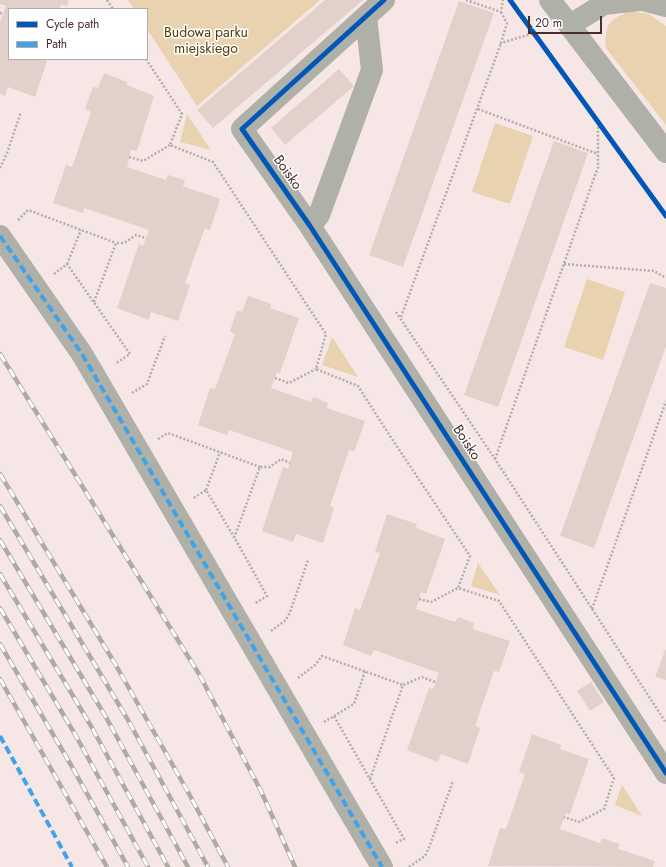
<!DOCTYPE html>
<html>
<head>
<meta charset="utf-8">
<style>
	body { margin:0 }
	#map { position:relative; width:666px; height:867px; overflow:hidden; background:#f6e7e6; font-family:Jost,sans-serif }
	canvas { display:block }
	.legend { position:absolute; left:8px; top:8px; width:140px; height:52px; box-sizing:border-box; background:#fff; border:1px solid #b6abab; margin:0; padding:5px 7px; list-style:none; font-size:12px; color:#482e2c }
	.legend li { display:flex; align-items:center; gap:8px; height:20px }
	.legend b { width:20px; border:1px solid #b6abab }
	.scale { position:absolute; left:528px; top:16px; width:74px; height:18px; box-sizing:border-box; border:2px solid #482e2c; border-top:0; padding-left:5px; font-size:12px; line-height:14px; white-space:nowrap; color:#482e2c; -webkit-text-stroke:3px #fff; paint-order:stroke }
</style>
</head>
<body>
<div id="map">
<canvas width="666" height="867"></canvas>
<ul class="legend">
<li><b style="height:5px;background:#0057b8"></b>Cycle path</li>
<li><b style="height:5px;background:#3fa3eb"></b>Path</li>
</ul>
<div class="scale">20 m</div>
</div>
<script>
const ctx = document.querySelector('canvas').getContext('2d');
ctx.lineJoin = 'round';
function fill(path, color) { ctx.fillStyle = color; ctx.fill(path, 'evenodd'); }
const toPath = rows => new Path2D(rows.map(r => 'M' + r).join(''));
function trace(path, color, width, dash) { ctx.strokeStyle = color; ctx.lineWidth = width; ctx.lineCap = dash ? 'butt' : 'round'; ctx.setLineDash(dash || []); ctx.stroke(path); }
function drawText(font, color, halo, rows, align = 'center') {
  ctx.font = font + ' Jost,sans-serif'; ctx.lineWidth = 3; ctx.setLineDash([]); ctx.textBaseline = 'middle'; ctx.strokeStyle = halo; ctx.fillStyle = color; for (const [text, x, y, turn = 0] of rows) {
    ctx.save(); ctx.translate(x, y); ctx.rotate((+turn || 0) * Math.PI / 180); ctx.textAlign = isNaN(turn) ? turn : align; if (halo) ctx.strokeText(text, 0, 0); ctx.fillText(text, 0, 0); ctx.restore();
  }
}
const green = toPath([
	[128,0,320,0,197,106,147,29,147,9,134,9],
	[629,11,649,14,666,26,666,125,606,48,605,39,608,25,615,18],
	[187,114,211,150,180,142],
	[495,123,533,136,510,204,472,192],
	[587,279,625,292,603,360,564,347],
	[332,337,358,377,322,365],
	[478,563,500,595,471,586],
	[622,785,642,816,615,805]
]);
const building = toPath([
	[0,0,69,0,67,6,61,4,60,9,9,9,9,59,42,59,47,61,35,97,8,87,5,96,0,94,0,22,6,6,0,4],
	[325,0,363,0,213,128,197,110],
	[459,1,494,13,403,267,369,255],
	[339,69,354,86,285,145,271,128],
	[104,73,127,82,127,85,154,96,137,151,131,150,127,167,166,180,168,175,185,180,183,186,220,199,210,230,205,228,185,283,190,285,178,321,151,312,149,320,117,308,139,244,143,246,149,230,84,208,83,213,53,203,66,165,72,167,91,112,85,109,93,87,98,88],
	[554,141,588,153,498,407,464,395],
	[650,283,666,288,666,346,594,548,560,536],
	[248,296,271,304,270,308,299,318,280,373,277,372,271,388,311,402,313,397,328,403,327,408,365,421,354,452,349,450,330,506,334,508,323,543,296,534,293,542,262,531,283,467,288,469,293,452,229,430,227,435,198,425,210,388,215,389,235,334,230,331,237,310,242,312],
	[387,514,417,524,416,528,445,539,426,594,421,592,416,609,455,622,458,617,474,623,473,629,510,641,499,672,494,671,475,726,480,728,468,764,441,754,438,762,407,750,429,688,433,689,439,673,374,650,371,656,343,645,355,608,360,610,380,553,375,552],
	[666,648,666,680,655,677],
	[591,682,604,702,590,711,577,691],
	[532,734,561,745,560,749,589,759,570,814,566,813,560,829,600,843,602,838,619,844,618,849,655,861,653,867,488,866,500,828,506,829,525,774,519,772]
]);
const path = toPath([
	[107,0,113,9],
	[466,0,501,12,503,0],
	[501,12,507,23,501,43,534,33],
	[0,13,3,14],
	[146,59,182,114,170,145,213,162,326,334,316,369,358,386,390,436,470,556,458,588,499,601,614,778,604,809,579,822,564,817],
	[478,109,598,154],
	[129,157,143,161,170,145],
	[0,168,7,153,21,112],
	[18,220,28,210,116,243],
	[67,264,81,230],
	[564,264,654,271,666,278],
	[54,274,67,264,130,354,115,364],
	[94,302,116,243,124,243,136,235,146,238],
	[396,312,495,459,666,723],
	[401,317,501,43],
	[275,378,289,383,316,369],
	[132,393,147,384,165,336],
	[158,439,168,433,260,467],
	[495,459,598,167,598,122],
	[206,490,220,452],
	[194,498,206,490,237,542,267,596,254,604],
	[234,538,260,467,270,467,281,459,290,463],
	[419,599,431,602,458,588],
	[592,609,666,401],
	[271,631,286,620,290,612,308,560],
	[298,678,315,665,322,656,403,685],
	[334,716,354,704,365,671],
	[324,722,334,716,404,839,395,843],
	[370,779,403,685,422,677,435,682],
	[409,867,425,856,430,845,453,781]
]);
const minor = toPath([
	[384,0,242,129,310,226,666,773],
	[550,0,666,152],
	[643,0,666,6],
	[570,25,604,4,639,0],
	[310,226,319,215,372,70,366,17],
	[0,236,82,354,382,867]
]);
const rail = toPath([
	[0,354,199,674,261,791,295,867],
	[0,474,114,662,188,792,228,867],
	[0,506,128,720,208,867],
	[0,540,107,719,188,867],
	[0,574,91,726,168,867],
	[0,608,76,736,148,867],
	[0,644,71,765,128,867],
	[0,679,107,867]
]);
const quiet = toPath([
	[0,236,82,354,382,867],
	[0,736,72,867]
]);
const cycleway = toPath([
	[384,0,242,129,310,226,666,773],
	[510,0,666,216]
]);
const parkNames = [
	["Budowa parku",206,34],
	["miejskiego",206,50]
];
const streetNames = [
	["Boisko",287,173,55],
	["Boisko",466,443,57]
];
fill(green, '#e9d2b0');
fill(building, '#e2d0ca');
trace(path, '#b1aea8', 2.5, [2, 2]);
trace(minor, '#afb0a8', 22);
trace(rail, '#aeaba5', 4.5);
trace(rail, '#fff', 3, [9]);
trace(quiet, '#3fa3eb', 4, [8, 4]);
trace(cycleway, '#0057b8', 5);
drawText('14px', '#513b05', '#fff', parkNames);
drawText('14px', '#482e2c', '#fff', streetNames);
</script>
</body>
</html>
